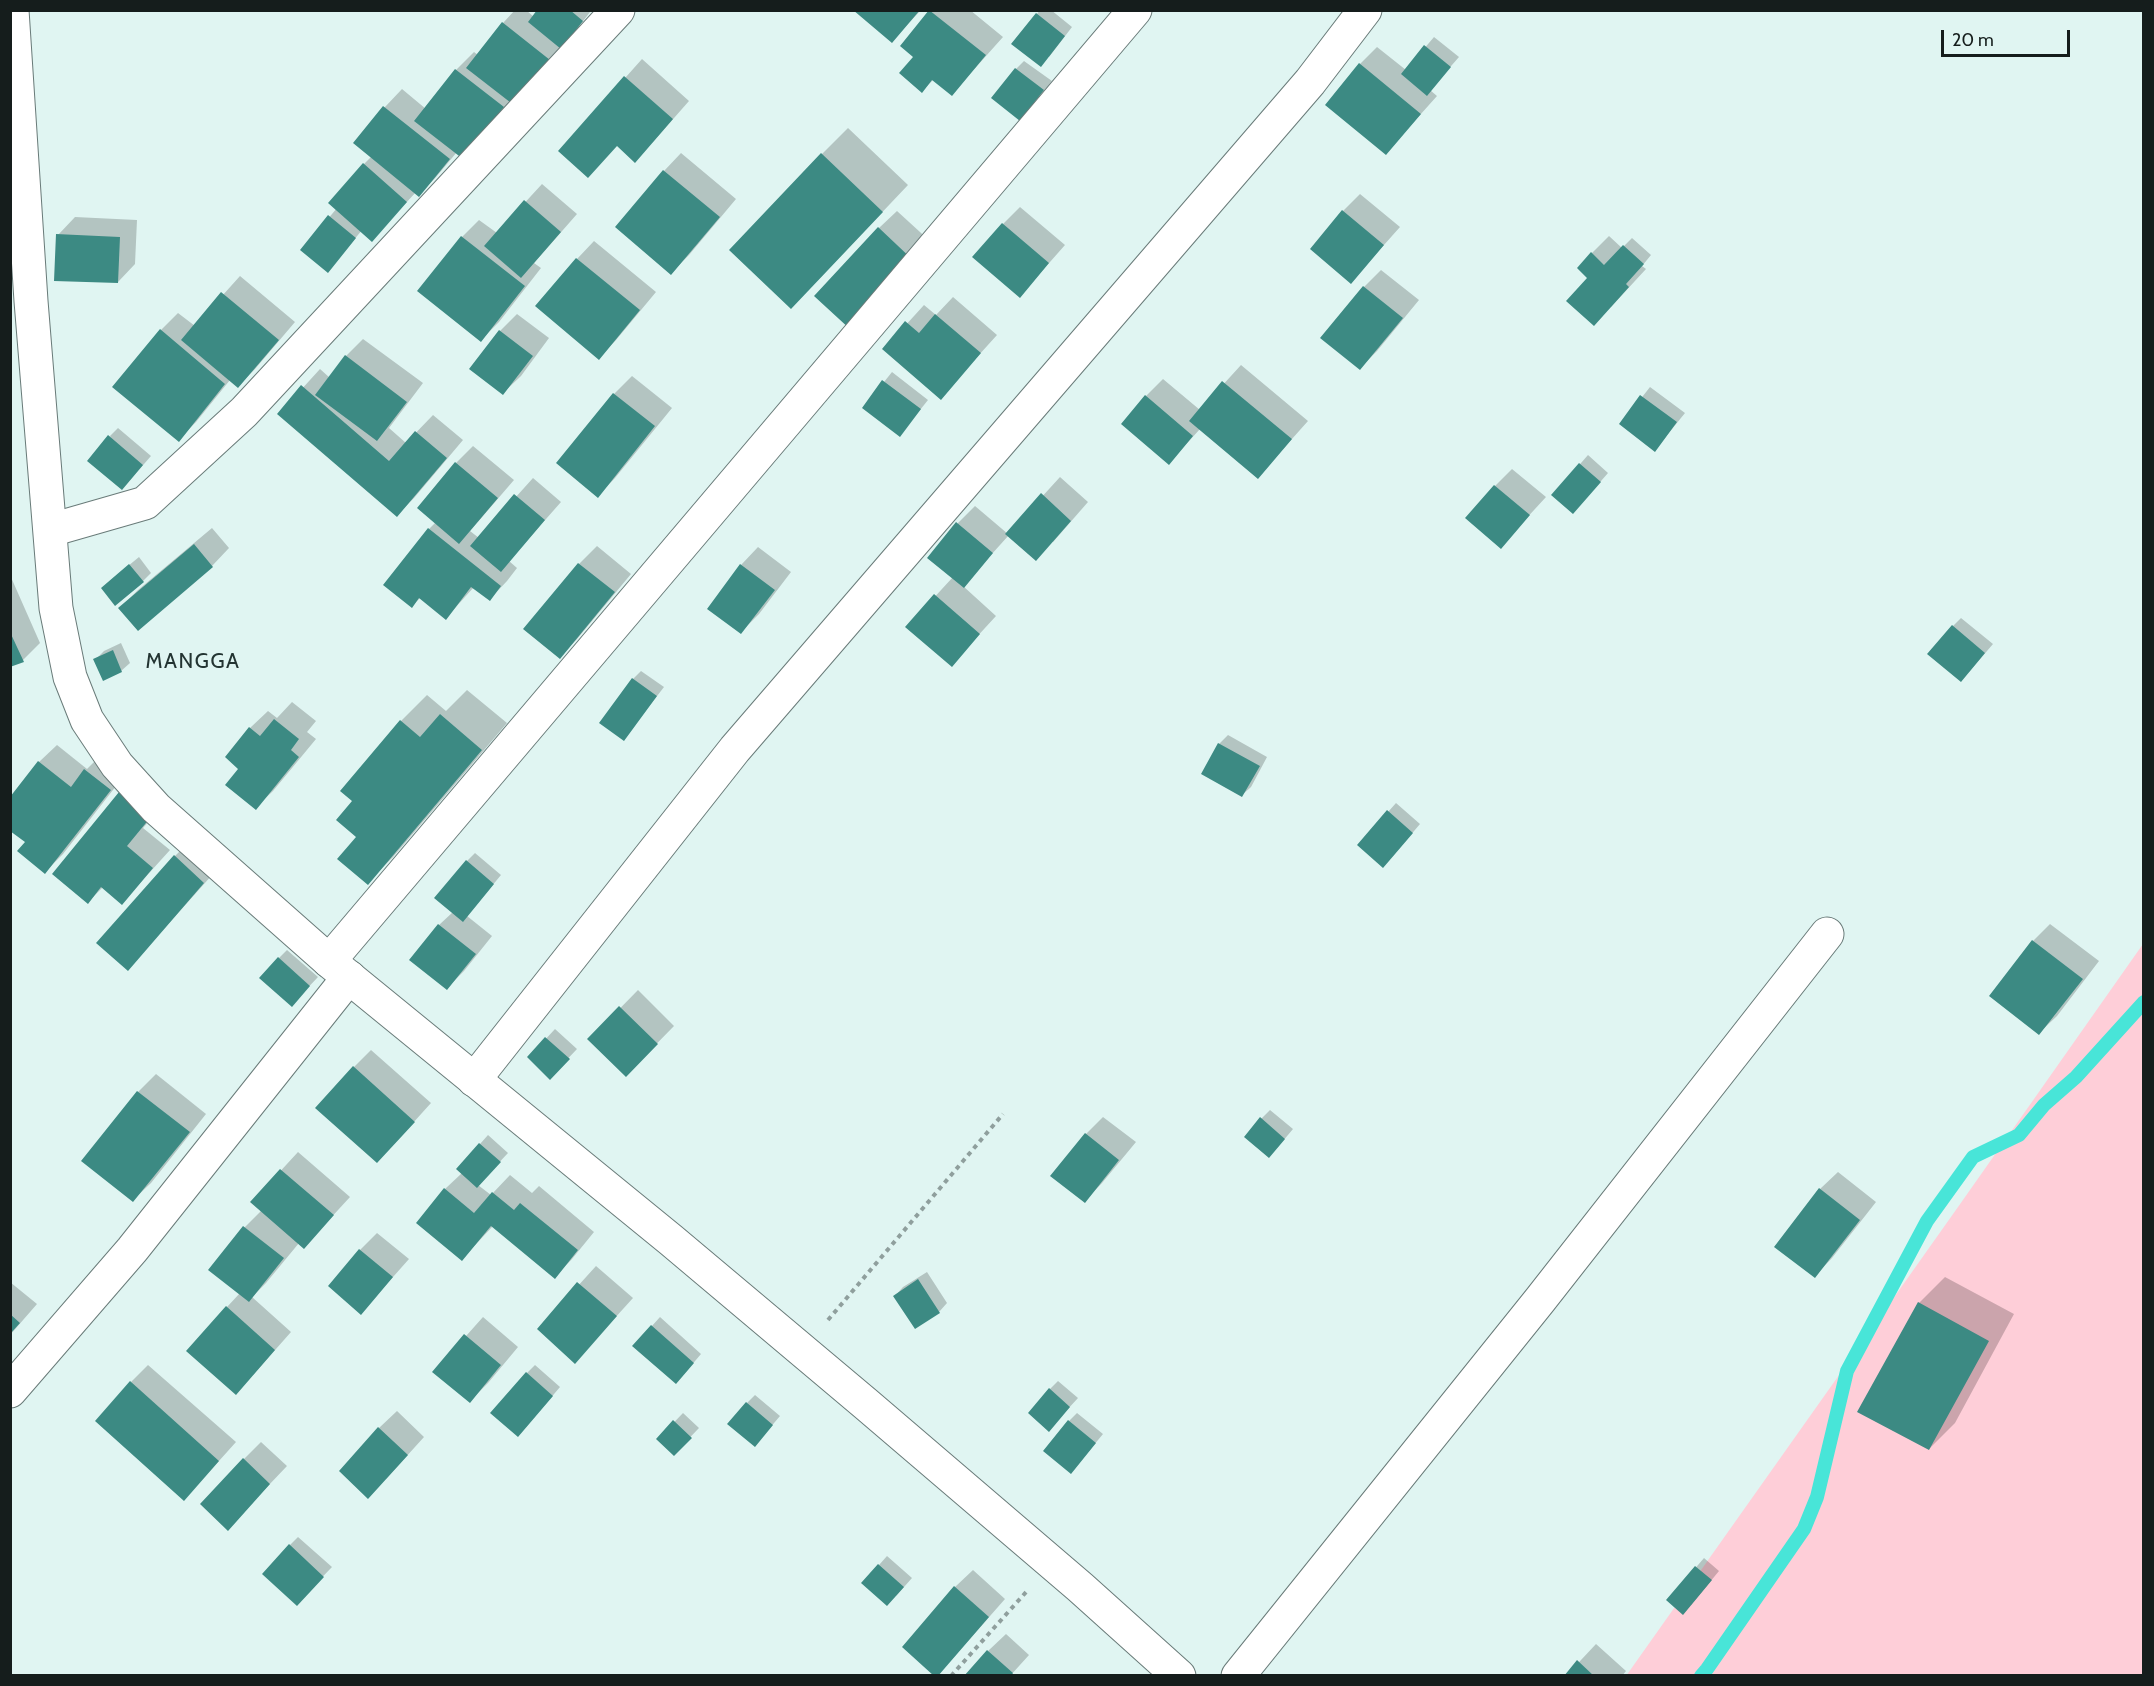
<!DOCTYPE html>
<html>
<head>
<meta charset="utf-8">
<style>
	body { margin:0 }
	#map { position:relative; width:2154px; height:1686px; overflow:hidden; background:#e0f5f2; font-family:Cabin,sans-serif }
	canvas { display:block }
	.frame { position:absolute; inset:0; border:12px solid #151d1c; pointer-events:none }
	.scale { position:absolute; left:1941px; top:30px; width:129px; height:27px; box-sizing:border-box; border:3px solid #151d1c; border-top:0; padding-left:8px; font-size:18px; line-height:21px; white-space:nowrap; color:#151d1c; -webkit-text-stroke:4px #e0f5f2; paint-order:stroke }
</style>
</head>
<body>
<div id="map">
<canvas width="2154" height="1686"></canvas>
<div class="frame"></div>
<div class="scale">20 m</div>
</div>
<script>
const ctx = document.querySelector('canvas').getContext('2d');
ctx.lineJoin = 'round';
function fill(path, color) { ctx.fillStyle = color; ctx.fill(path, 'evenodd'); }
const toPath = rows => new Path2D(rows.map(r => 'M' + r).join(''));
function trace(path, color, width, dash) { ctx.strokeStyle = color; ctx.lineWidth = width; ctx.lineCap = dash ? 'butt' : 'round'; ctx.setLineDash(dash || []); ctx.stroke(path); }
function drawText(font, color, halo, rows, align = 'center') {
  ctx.font = font + ' Cabin,sans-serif'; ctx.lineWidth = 6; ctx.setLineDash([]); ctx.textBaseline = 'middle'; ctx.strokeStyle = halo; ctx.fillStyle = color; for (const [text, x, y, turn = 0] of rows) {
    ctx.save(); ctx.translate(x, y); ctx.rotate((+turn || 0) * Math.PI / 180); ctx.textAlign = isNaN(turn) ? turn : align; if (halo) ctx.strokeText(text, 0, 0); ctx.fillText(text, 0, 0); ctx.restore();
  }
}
const green = toPath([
	[2143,944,2143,1675,1626,1676,1958,1207]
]);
const shadow = toPath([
	[515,10,526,10,534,17,539,10,589,10,590,12,567,42,511,101,481,139,457,152,436,177,419,195,416,192,372,240,362,230,336,262,302,250,337,208,364,164,372,156,356,143,385,107,402,89,426,109,456,70,474,52,478,55,503,23],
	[856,10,921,10,892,41],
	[931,10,970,10,1003,37,952,94,934,79,922,91,915,57,902,46],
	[1040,10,1051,10,1072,27,1049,57,1037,14],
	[1434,37,1459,57,1430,90,1437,96,1386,153,1360,64,1377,47,1406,70],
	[642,59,689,101,652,143,560,151],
	[1024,61,1052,81,1020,119,1016,69],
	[848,128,908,185,817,281,822,154],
	[681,153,736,199,689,255,671,273,617,227,664,171],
	[542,184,577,214,534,263,541,268,499,322,481,340,462,237,479,220,497,233],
	[1360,194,1400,227,1351,282,1343,211],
	[1020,207,1065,245,1020,296,1003,224],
	[897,211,932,243,816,296,879,228],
	[75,217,137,220,135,264,118,282,58,235],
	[1609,236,1622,248,1632,238,1651,255,1642,266,1646,269,1611,307,1589,278,1592,253],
	[594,241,656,292,616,340,599,358,577,259],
	[1381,270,1419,300,1377,351,1360,368,1364,287],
	[240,276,295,322,255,369,238,386,230,380,196,422,178,440,161,330,178,313,195,326],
	[953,297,997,335,940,398,884,349,924,305,936,315],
	[517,314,549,338,521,376,503,393,500,331],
	[363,339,423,383,389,428,406,443,433,415,463,440,414,498,397,515,279,414,320,369,330,378,346,356],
	[1241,365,1308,421,1258,477,1200,429,1169,463,1146,396,1163,379,1200,410],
	[892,372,928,400,900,435,864,407],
	[632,376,672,408,615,478,598,496,558,463,614,394],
	[1650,387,1685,413,1655,450,1621,424],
	[118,428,151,456,130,480,110,436],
	[473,446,514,480,470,531,479,538,533,478,561,502,509,561,517,568,507,581,490,599,474,587,446,618,421,597,412,606,429,529,436,522,456,463],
	[1588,455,1608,473,1581,504,1553,495],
	[1512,469,1546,497,1500,547,1495,486],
	[1060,477,1088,502,1053,542,1009,535,963,586,996,616,951,665,907,627,953,577,958,523,975,506,1008,534],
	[212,528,229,548,212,566,138,629,120,608,138,590],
	[597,546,631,574,577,639,560,657,525,628,579,564],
	[758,547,791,572,759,614,741,632,741,565],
	[139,557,151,573,143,581,111,580],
	[10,575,40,643,23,660,10,666],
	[1961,618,1993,644,1969,672,1953,626],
	[121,643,130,663,121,671,95,660,104,651],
	[641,671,664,687,624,739,633,679],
	[467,690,507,723,393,857,367,883,358,837,354,801,401,721,427,695,446,711],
	[292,702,316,721,307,732,316,739,273,791,255,808,240,768,227,757,250,728,268,711,277,718],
	[1228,735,1267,757,1251,787,1242,795,1219,744],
	[57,745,87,769,103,753,127,772,63,854,45,872,27,841,39,762],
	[167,800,143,828,170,850,122,903,103,887,88,902,54,873],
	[1396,803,1420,824,1392,857,1388,812],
	[192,839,221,865,128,969,175,856],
	[475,853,501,875,467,916,492,936,464,971,447,988,439,925,453,912,467,861],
	[2050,924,2099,961,2057,1016,2039,1033,2033,941],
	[287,950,318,977,300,996,279,958],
	[638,990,674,1026,626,1075,590,1039],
	[555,1029,577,1049,558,1069,529,1057],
	[371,1050,431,1103,394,1144,354,1067],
	[156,1074,206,1114,151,1183,133,1200,83,1160,138,1092],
	[1270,1110,1293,1129,1277,1148,1261,1119],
	[1103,1117,1136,1142,1102,1183,1085,1201,1086,1134],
	[488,1135,508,1153,478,1185,491,1195,510,1175,532,1193,539,1186,594,1232,572,1259,555,1277,493,1226,462,1259,418,1223,445,1189,462,1173,480,1144],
	[298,1152,350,1197,304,1247,299,1243,266,1283,252,1297,291,1332,253,1375,227,1307,240,1293,211,1270,245,1227,262,1210,252,1202],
	[1838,1172,1876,1202,1832,1258,1815,1276,1776,1246,1820,1189],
	[377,1233,409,1259,361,1313,360,1250],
	[596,1266,633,1298,575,1362,539,1329],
	[927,1272,947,1303,939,1312,895,1296,903,1287],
	[1945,1277,2014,1314,1955,1423,1929,1449,1919,1303],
	[10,1282,37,1304,10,1335],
	[483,1317,518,1347,488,1383,470,1401,434,1372],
	[660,1317,701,1354,684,1374,634,1346],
	[148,1365,236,1442,201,1481,131,1382],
	[535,1365,560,1387,526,1427,527,1373],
	[1058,1381,1078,1398,1055,1423,1050,1389],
	[755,1395,780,1416,763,1436,747,1403],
	[397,1411,424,1437,386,1479,379,1428],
	[683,1413,699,1428,674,1454,658,1439],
	[1077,1413,1103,1434,1079,1463,1069,1421],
	[261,1442,287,1466,228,1528,244,1459],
	[298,1537,332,1567,305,1595,290,1545],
	[887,1556,912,1578,896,1596,879,1565],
	[1704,1558,1719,1571,1691,1605,1668,1600],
	[973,1570,1005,1599,953,1658,955,1587],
	[1006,1634,1029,1655,1010,1676,988,1651],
	[1596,1644,1626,1671,1622,1676,1566,1676]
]);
const stream = toPath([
	[1701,1676,1707,1669,1804,1529,1817,1497,1847,1371,1927,1221,1973,1157,2019,1135,2044,1105,2076,1077,2144,1002]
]);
const building = toPath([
	[537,10,570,10,583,21,561,49,528,22],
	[853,10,920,10,892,43],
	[929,10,986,55,952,96,932,80,922,93,899,73,913,57,900,46],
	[1036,13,1065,36,1041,67,1011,44],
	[502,22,550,60,515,106,466,68],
	[1424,45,1451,67,1427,96,1401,74],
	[1359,63,1421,114,1386,155,1325,105],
	[1015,68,1044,90,1020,121,991,98],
	[455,69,504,107,463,159,414,121],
	[624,76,673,119,635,163,617,146,588,178,558,151],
	[383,106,450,159,419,197,353,143],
	[821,153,883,212,791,309,729,250],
	[363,163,407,202,372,242,328,203],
	[663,170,720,217,671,275,615,227],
	[524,200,561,232,521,278,484,246],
	[1342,210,1384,245,1351,284,1310,249],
	[328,215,356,238,328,273,300,250],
	[1002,223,1049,263,1020,298,972,257],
	[878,227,915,262,851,330,814,296],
	[56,234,120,237,118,283,54,281],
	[461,236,525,286,481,342,417,291],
	[1623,245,1644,264,1626,284,1629,287,1594,326,1566,301,1587,278,1577,268,1591,252,1604,265],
	[576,258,640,310,599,360,535,306],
	[1363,286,1403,318,1360,370,1320,338],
	[221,292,279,340,238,388,181,340],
	[935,314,981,353,941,400,882,349,905,321,919,333],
	[160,329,225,384,179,442,112,387],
	[499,330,533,356,503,395,469,369],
	[345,355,407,402,377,441,315,395],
	[882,380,921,409,900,437,862,408],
	[1222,381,1292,439,1258,479,1189,421],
	[301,385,389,461,415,431,447,458,397,517,277,414],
	[613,393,655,426,598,498,556,463],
	[1145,395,1193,436,1169,465,1121,424],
	[1640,395,1677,422,1655,452,1619,424],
	[108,435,143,465,122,490,87,461],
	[455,462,498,498,459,544,417,508],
	[1579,463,1601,482,1573,514,1551,495],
	[1494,485,1530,515,1501,549,1465,518],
	[1041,493,1071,521,1036,561,1005,534],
	[514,494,545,520,501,572,470,546],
	[956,522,993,553,964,588,927,558],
	[428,528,501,586,490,601,471,587,446,620,419,598,412,608,383,585],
	[194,544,213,567,138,631,118,608],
	[578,563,615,592,560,659,523,629],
	[129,564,144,582,115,606,101,588],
	[740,564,775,590,741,634,707,609],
	[934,594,980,634,952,667,905,627],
	[1952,625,1985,653,1961,682,1927,654],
	[10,632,24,662,10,667],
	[113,650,122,672,103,681,93,659],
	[632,678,657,696,624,741,599,723],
	[440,714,482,750,368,885,337,859,356,837,336,820,352,801,340,791,400,720,420,737],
	[274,719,299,739,291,750,299,757,256,810,225,785,238,769,225,757,249,727,260,736],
	[1218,743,1260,766,1242,797,1201,774],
	[38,761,71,787,84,769,111,790,45,874,17,851,25,842,10,831,10,797],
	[119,792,150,818,127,846,153,868,122,905,101,887,88,904,52,874],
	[1387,810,1413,833,1383,868,1357,845],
	[174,855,204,883,128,971,96,943],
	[466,860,494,884,463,922,434,898],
	[438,924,476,954,447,990,409,960],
	[2032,940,2083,979,2039,1035,1989,996],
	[278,957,310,986,292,1007,259,978],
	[619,1006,658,1044,626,1077,587,1039],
	[545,1037,570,1059,550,1080,527,1057],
	[353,1066,415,1122,377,1163,315,1108],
	[137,1091,190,1132,133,1202,81,1161],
	[1260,1117,1285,1139,1269,1158,1244,1137],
	[1085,1133,1119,1160,1085,1203,1050,1176],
	[479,1143,501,1162,477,1188,456,1169],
	[280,1169,334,1215,304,1249,250,1202],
	[444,1188,474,1213,492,1192,514,1210,520,1203,578,1250,555,1279,491,1226,462,1261,416,1223],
	[1819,1188,1860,1220,1815,1278,1774,1247],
	[243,1226,284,1258,249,1302,208,1270],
	[359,1249,393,1277,361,1315,328,1286],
	[918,1279,940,1313,915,1329,893,1296],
	[577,1282,617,1316,575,1364,537,1329],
	[1918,1302,1989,1341,1929,1450,1857,1412],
	[226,1306,275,1350,236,1395,186,1351],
	[10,1314,20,1323,10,1334],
	[651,1325,694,1363,676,1384,632,1346],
	[464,1334,501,1365,470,1403,432,1372],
	[526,1372,553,1396,518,1437,490,1413],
	[130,1381,219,1461,184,1501,95,1421],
	[1049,1388,1070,1407,1049,1432,1028,1413],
	[746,1402,773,1425,755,1447,727,1424],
	[673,1420,692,1438,674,1456,656,1439],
	[1068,1420,1096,1443,1071,1474,1043,1451],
	[378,1427,408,1455,368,1499,339,1471],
	[243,1458,270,1484,228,1531,200,1504],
	[289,1544,324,1577,297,1606,262,1574],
	[878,1564,904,1587,887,1606,861,1583],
	[1695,1566,1712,1580,1683,1615,1666,1600],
	[954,1586,989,1617,938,1676,934,1676,902,1647],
	[987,1650,1013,1673,1011,1676,964,1676],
	[1577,1660,1594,1676,1564,1676]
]);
const path = toPath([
	[828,1320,1003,1114],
	[951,1676,1027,1591]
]);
const street = toPath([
	[51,530,145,503,244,412,618,10],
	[329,961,1135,10],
	[474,1080,735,749,1310,82,1365,10],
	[10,1391,132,1250,349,977],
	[1238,1676,1540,1300,1827,934]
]);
const secondary = toPath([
	[12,10,31,301,56,608,70,677,87,720,117,765,156,808,329,961,671,1240,866,1404,1080,1587,1179,1676]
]);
const neighbourhoodNames = [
	["MANGGA",193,662]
];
fill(green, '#feced8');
fill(shadow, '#0003');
trace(stream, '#48e5d8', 14);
fill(building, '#3c8a83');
trace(street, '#697b79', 35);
trace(secondary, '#697b79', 35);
trace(path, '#8f9f9d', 4, [4.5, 4.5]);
trace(street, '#fff', 33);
trace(secondary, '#fff', 33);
ctx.letterSpacing = '1.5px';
drawText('21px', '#233432', '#e0f5f2', neighbourhoodNames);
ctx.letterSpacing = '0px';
</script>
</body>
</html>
